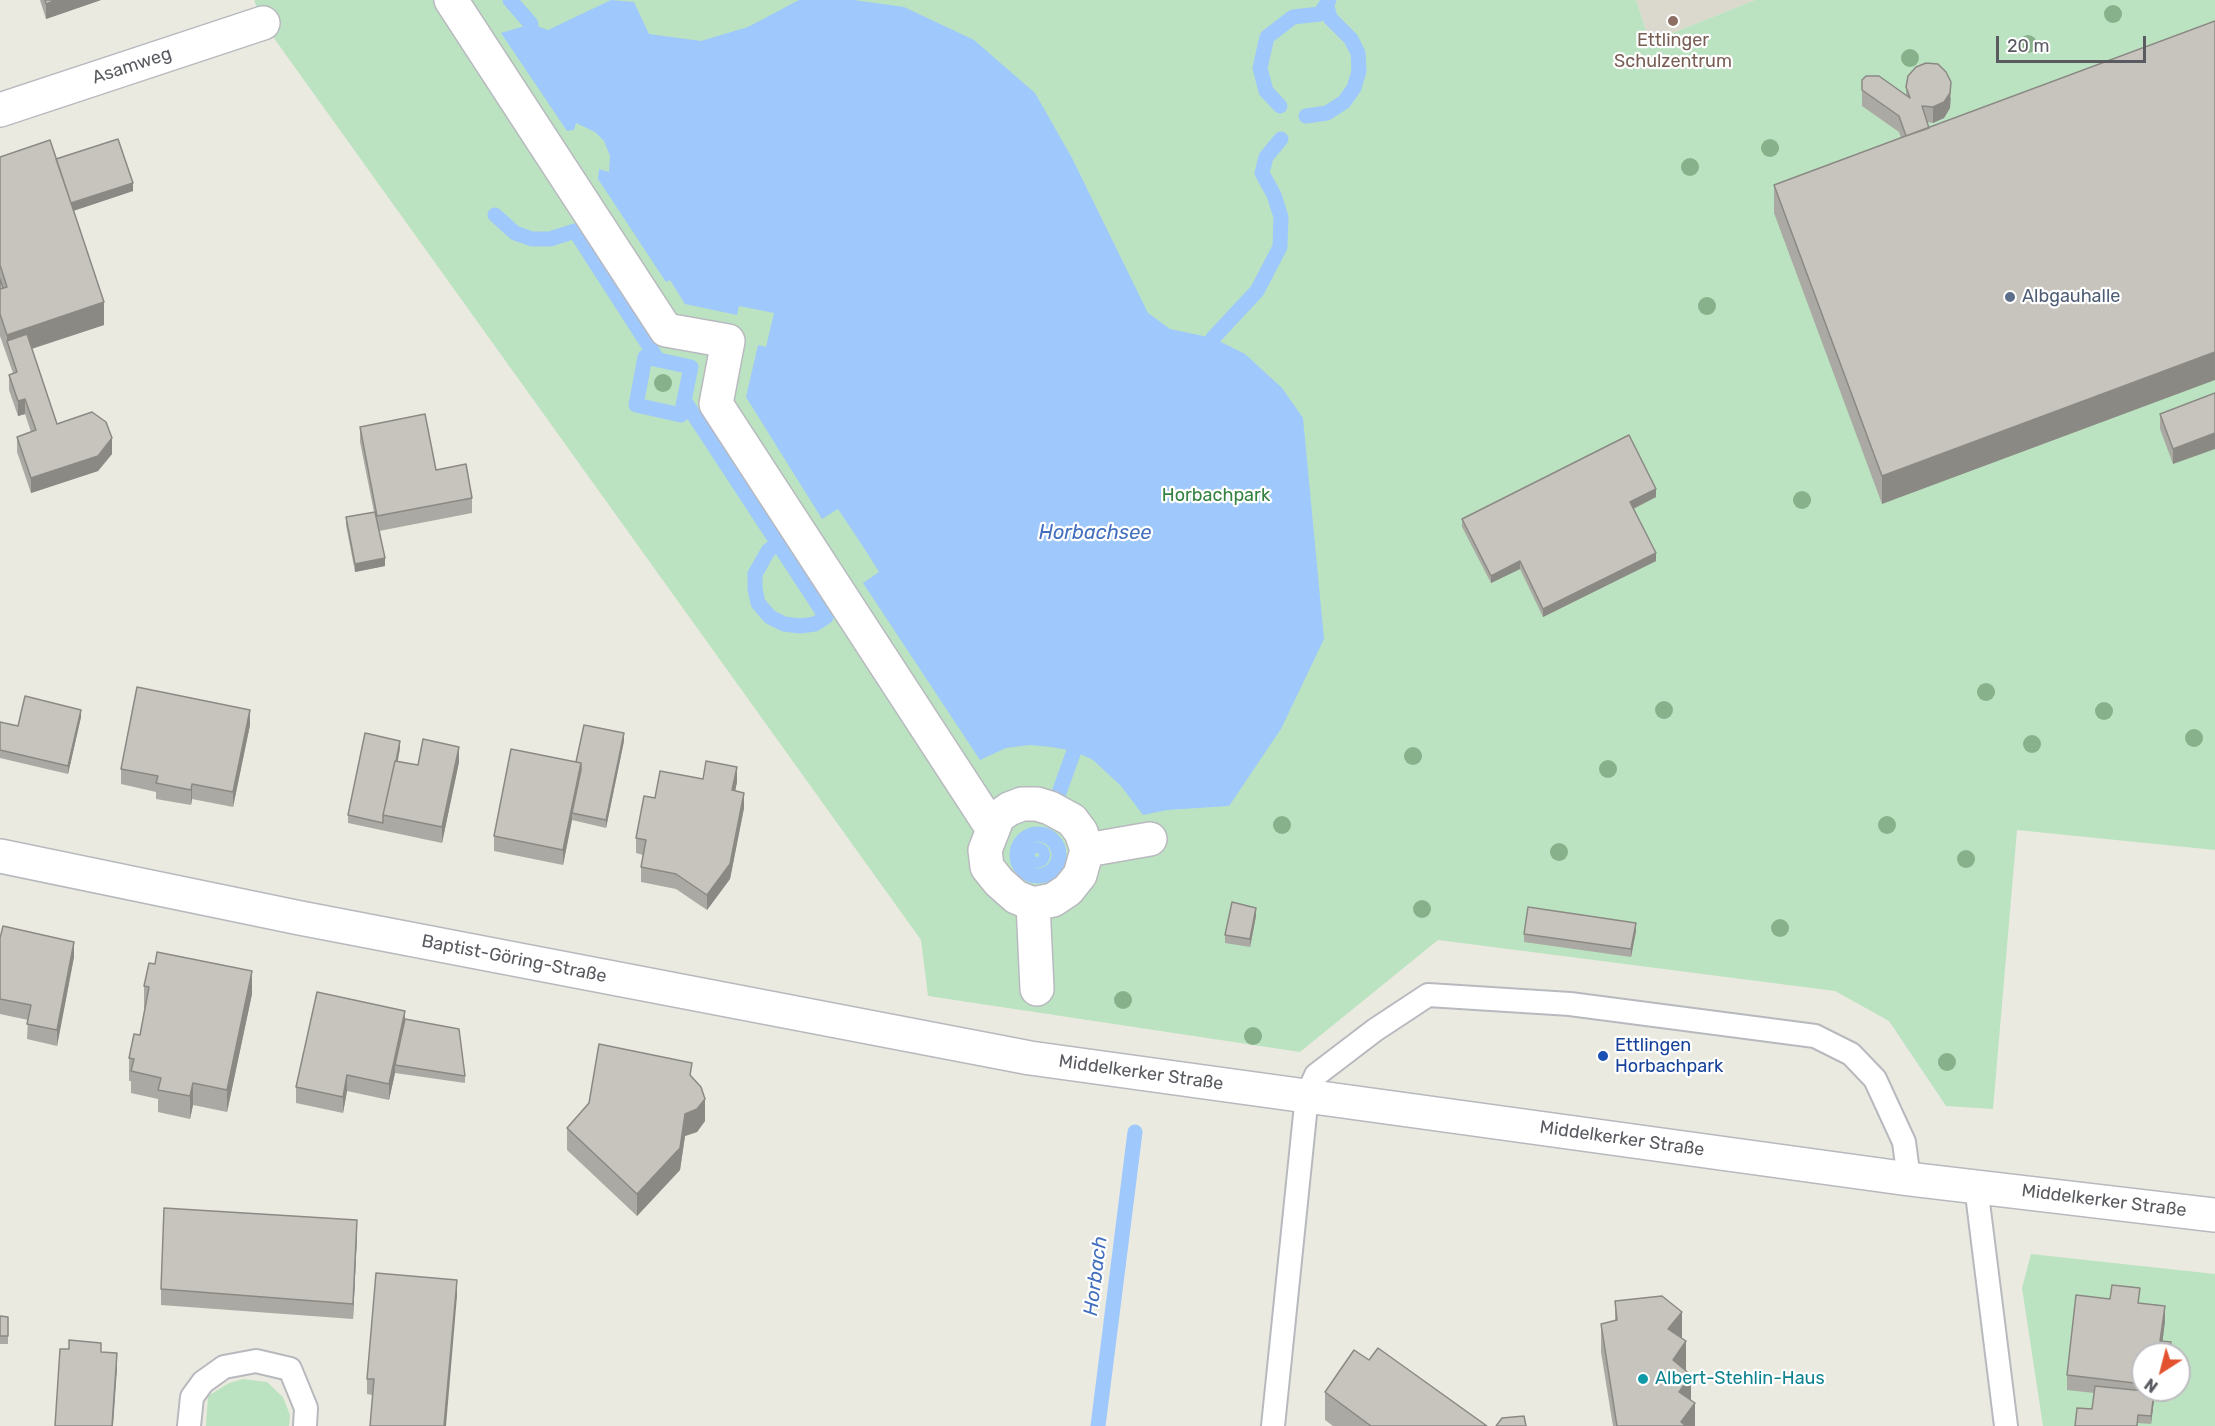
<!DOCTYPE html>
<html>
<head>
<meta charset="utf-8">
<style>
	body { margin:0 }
	#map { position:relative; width:2215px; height:1426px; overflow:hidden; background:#ebeae0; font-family:Rubik,sans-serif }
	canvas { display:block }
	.north { position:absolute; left:2131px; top:1342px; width:60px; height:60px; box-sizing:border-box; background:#fff; border:2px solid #bdbdc0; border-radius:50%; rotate:216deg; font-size:16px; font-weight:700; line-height:24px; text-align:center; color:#595b61 }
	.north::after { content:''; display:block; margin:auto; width:21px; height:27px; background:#e3522e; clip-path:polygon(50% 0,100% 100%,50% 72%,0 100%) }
	.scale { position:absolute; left:1996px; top:36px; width:150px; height:27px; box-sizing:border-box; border:3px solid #595b61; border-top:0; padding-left:8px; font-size:18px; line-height:21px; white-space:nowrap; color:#595b61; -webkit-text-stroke:4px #fff; paint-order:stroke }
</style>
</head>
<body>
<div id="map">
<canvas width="2215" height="1426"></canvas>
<div class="north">N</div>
<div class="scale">20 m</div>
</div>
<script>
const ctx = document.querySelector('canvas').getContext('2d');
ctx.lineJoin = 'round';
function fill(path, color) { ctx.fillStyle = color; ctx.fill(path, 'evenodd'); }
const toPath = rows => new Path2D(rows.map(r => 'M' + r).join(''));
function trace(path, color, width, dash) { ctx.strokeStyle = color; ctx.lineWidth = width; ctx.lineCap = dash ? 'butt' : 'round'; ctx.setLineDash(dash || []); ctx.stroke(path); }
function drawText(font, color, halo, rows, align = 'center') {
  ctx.font = font + ' Rubik,sans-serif'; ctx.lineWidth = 4.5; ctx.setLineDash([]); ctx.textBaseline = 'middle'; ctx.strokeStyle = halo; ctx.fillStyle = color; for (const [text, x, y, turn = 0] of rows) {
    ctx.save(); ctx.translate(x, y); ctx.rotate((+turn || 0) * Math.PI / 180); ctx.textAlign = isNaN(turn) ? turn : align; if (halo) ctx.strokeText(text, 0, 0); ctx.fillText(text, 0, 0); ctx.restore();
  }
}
const education = toPath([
	[1636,0,1755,0,1650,42]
]);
const green = toPath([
	[254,0,1636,0,1650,42,1755,0,2215,0,2215,850,2017,830,1993,1109,1946,1106,1889,1021,1835,991,1438,940,1300,1052,928,996,921,940,263,23],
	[2031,1254,2215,1274,2215,1426,2043,1426,2022,1288],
	[2143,1354,2179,1354,2179,1390,2143,1390],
	[243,1379,267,1382,283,1397,290,1415,289,1426,206,1426,208,1396,229,1383]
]);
const water = toPath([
	[611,0,634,2,649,34,701,41,748,27,799,0,854,0,904,7,974,40,1035,93,1072,158,1148,313,1170,329,1213,338,1245,354,1282,388,1303,418,1324,639,1281,729,1229,806,1167,810,1143,815,1121,786,1093,760,1074,751,1051,747,1030,745,1006,748,980,760,863,583,879,572,864,548,838,509,822,519,746,397,758,345,766,347,774,313,739,306,737,315,685,304,670,280,666,282,598,179,599,169,609,172,610,156,604,141,595,132,576,123,574,130,567,131,501,33,531,24,548,30]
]);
const stream = toPath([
	[510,0,531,24],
	[1280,106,1266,91,1260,68,1267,37,1293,17,1320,14,1329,0],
	[1306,116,1327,113,1344,102,1354,88,1359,71,1358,53,1351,39,1330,18,1327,6],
	[495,215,515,233,532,239,550,239,575,231,658,360],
	[1213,338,1257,291,1280,247,1281,217,1274,195,1262,173,1266,157,1281,139],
	[645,357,691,367,681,415,636,405,645,357],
	[684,400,826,617,815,624,800,626,784,624,770,617,758,603,755,589,755,574,768,551,777,544],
	[1052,812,1074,751],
	'1017 855a21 21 0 1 1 42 0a21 21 0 1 1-42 0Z',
	'1031.5 855a5.5 5.5 0 1 1 11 0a5.5 5.5 0 1 1-11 0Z',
	[1098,1426,1135,1132]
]);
const service = toPath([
	[1976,1186,2006,1426],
	[189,1426,192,1397,203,1382,224,1367,256,1361,290,1369,306,1408,305,1426],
	[1273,1426,1307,1095,1316,1075,1375,1030,1428,995,1570,1004,1815,1036,1851,1054,1875,1079,1904,1142,1909,1179]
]);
const pedestrian = toPath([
	[451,0,666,330,728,341,716,404,992,828],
	[1022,804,1037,804,1050,808,1072,820,1081,832,1087,850,1080,875,1068,890,1053,900,1033,904,1016,897,999,882,987,867,985,850,998,817,1009,809,1022,804],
	[1087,850,1150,839],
	[1033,904,1037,989]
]);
const minor = toPath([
	[0,110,263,23],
	[0,856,300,918,1030,1058,1909,1179,2215,1215]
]);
const trees = [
	[2113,14],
	[2028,44],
	[1910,58],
	[1770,148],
	[1690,167],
	[1707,306],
	[663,383],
	[1802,500],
	[1986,692],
	[1664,710],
	[2104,711],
	[2194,738],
	[2032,744],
	[1413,756],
	[1608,769],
	[1282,825],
	[1887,825],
	[1559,852],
	[1966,859],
	[1422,909],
	[1780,928],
	[1123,1000],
	[1253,1036],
	[1947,1062]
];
const wall = toPath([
	[40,0,101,0,46,19],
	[1862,80,1906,95,1906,87,1951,98,1950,108,1944,118,1933,123,1927,122,1882,504,1774,213,1774,185,1901,138,1899,132,1862,106],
	[0,157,56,159,133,191,73,211,104,325,32,349,57,424,112,454,98,471,31,493,17,452,17,437,31,432,25,414,18,416,9,390,9,375,13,373,0,336],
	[2215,393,2173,464,2160,429,2160,414],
	[360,427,436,470,472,498,472,513,379,531,385,566,355,572,346,525,346,517,374,512,360,442],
	[1656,497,1634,509,1656,561,1543,617,1520,569,1491,583,1462,527,1462,519],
	[81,717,68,774,0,758,0,722,18,726],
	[250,725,233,807,192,799,191,805,156,799,156,792,121,784,121,769],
	[624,741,606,828,572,820,563,865,494,851,494,836,576,762],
	[400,748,398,761,418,765,459,762,442,843,348,823,348,815],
	[703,779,737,782,735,791,744,808,730,879,707,910,676,889,641,882,641,867,643,855,636,853,636,838,655,798],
	[1256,916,1250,947,1225,943,1225,935],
	[1636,931,1631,957,1524,942,1524,934],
	[0,938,74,957,57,1046,27,1039,28,1020,0,1014],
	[144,986,252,994,227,1112,193,1105,190,1119,158,1112,158,1099,131,1093,131,1081,129,1081,129,1058,140,1035,145,1008,144,1008],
	[405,1019,465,1076,465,1083,395,1073,389,1100,347,1091,343,1113,296,1103,296,1087],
	[692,1077,705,1121,697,1132,685,1136,680,1170,637,1216,567,1150,567,1128],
	[357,1235,353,1319,161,1305,161,1289],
	[457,1296,372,1395,367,1394,367,1379],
	[1615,1301,1682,1339,1685,1370,1695,1426,1613,1426,1601,1352,1601,1324,1615,1321],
	[2140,1303,2165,1321,2162,1342,2171,1354,2143,1354,2143,1390,2167,1390,2166,1402,2154,1400,2151,1424,2138,1423,2094,1393,2067,1390,2067,1375],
	[0,1316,8,1317,8,1344,0,1344],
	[1369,1360,1487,1426,1333,1426,1325,1420,1325,1392]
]);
const shadedWall = toPath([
	[56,0,101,0,46,19,46,4],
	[1951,82,1950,108,1944,118,1933,123,1933,107],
	[133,183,133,191,67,213,67,205],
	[104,302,104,325,12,355,7,341,7,335],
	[2215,352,2215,380,1882,504,1882,476],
	[25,399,25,414,18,416,18,401],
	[2215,433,2215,449,2173,464,2173,449],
	[112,438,112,454,98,471,31,493,31,478],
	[1656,489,1656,497,1630,510,1630,502],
	[1656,553,1656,561,1543,617,1543,609],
	[385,558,385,566,355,572,355,564],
	[1520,561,1520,569,1491,583,1491,576],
	[81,710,81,717,68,774,68,766],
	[250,710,250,725,233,807,233,792],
	[624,733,624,741,606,828,606,820],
	[400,741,400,748,387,816],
	[459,747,459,762,442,843,442,827],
	[581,763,581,778,572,813,572,820,563,865,563,850],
	[737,767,737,782,732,806,732,790],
	[192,784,192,799,191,805,191,790],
	[744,793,744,808,730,879,707,910,707,895],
	[1256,908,1256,916,1250,947,1250,939],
	[1636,923,1636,931,1631,957,1631,949],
	[74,942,74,957,57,1046,57,1030],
	[252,971,252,994,227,1112,227,1090],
	[405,1011,405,1027,395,1065,395,1073,389,1100,389,1084],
	[347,1075,347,1091,343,1113,343,1097],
	[193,1083,193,1105,190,1119,190,1096],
	[705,1099,705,1121,697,1132,685,1136,680,1170,637,1216,637,1194,685,1114],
	[357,1220,357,1235,353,1319,353,1304],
	[457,1280,457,1296,446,1426,444,1426],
	[2165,1306,2165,1321,2161,1354,2160,1341],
	[1682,1312,1682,1340,1668,1329],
	[1686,1341,1686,1370,1673,1388,1673,1360],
	[117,1353,117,1369,113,1426,112,1426],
	[1691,1375,1691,1403,1679,1392],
	[2154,1392,2154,1400,2151,1424,2151,1416],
	[1695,1403,1695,1426,1681,1426,1681,1422]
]);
const building = toPath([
	[45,0,56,0,46,4,45,0],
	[2215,21,2215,352,1882,476,1774,185,2215,21],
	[1926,63,1938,64,1946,72,1951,82,1950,93,1944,102,1933,107,1922,106,1929,128,1906,136,1899,116,1862,90,1862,80,1866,76,1879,76,1910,98,1906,87,1908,76,1916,67,1926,63],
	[118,139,133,183,71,203,56,159,118,139],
	[50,140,104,302,7,335,0,314,0,289,7,287,0,265,0,157,50,140],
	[0,279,3,288,0,289,0,279],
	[27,334,57,424,92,412,106,422,112,438,98,456,31,478,17,437,36,430,25,399,18,401,9,375,17,372,7,341,27,334],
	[2215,393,2215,433,2173,449,2160,414,2215,393],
	[425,414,436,470,466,464,472,498,377,516,360,427,425,414],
	[1629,435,1656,489,1630,502,1656,553,1543,609,1520,561,1491,576,1462,519,1629,435],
	[375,512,385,558,355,564,346,517,375,512],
	[137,687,250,710,233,792,192,784,191,790,156,783,158,776,121,769,137,687],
	[25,696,81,710,68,766,0,750,0,722,18,726,25,696],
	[584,725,624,733,606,820,572,813,581,770,581,763,576,762,584,725],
	[365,733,400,741,396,761,395,761,383,815,383,823,348,815,365,733],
	[423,739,459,747,442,827,383,815,395,761,418,765,423,739],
	[511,749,581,763,563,850,494,836,511,749],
	[706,761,737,767,732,790,744,793,730,864,707,895,676,874,641,867,646,840,636,838,644,796,655,798,660,771,703,779,706,761],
	[1232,902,1256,908,1250,939,1225,935,1232,902],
	[1528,907,1636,923,1631,949,1524,934,1528,907],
	[3,926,74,942,57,1030,27,1024,31,1005,0,999,0,938,3,926],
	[157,952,252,971,227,1090,193,1083,190,1096,158,1090,161,1078,131,1071,134,1059,129,1058,134,1034,140,1035,149,987,144,986,149,963,155,964,157,952],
	[317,992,405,1011,389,1084,347,1075,343,1097,296,1087,317,992],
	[405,1019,459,1029,465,1076,395,1065,405,1019],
	[599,1044,692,1063,690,1075,701,1087,705,1099,697,1109,685,1114,680,1148,637,1194,567,1128,589,1103,599,1044],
	[164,1208,357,1220,353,1304,161,1289,164,1208],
	[376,1273,457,1280,444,1426,370,1426,374,1379,367,1379,376,1273],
	[2112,1285,2140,1288,2138,1303,2165,1306,2160,1341,2171,1342,2169,1354,2143,1354,2143,1384,2067,1375,2076,1295,2110,1299,2112,1285],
	[1662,1296,1682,1312,1668,1329,1686,1341,1673,1360,1691,1375,1679,1392,1695,1403,1681,1422,1686,1426,1617,1426,1601,1324,1617,1320,1615,1301,1662,1296],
	[0,1316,8,1317,8,1336,0,1336,0,1316],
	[69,1340,101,1343,101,1352,117,1353,112,1426,55,1426,60,1349,69,1349,69,1340],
	[1378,1348,1487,1426,1371,1426,1325,1392,1354,1350,1369,1360,1378,1348],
	[2095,1386,2154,1392,2151,1416,2138,1415,2137,1426,2075,1426,2077,1408,2092,1409,2095,1386],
	[1524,1416,1526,1426,1496,1426,1502,1418,1524,1416]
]);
const markers = [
	[1673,21,6,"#8d6e63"],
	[2010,297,6,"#5c6f8a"],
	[1603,1056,6,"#1a4fb4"],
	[1643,1379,6,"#0f9aa8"]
];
const educationNames = [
	["Ettlinger",1673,41],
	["Schulzentrum",1673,62]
];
const streetNames = [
	["Asamweg",132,66,-18],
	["Baptist-Göring-Straße",514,959,11],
	["Middelkerker Straße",1141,1073,8],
	["Middelkerker Straße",1622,1139,8],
	["Middelkerker Straße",2104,1201,7]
];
const serviceNames = [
	["Albgauhalle",2022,297]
];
const parkNames = [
	["Horbachpark",1216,496]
];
const transitNames = [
	["Ettlingen",1615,1046],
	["Horbachpark",1615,1067]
];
const cultureNames = [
	["Albert-Stehlin-Haus",1655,1379]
];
const waterNames = [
	["Horbachsee",1095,533],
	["Horbach",1096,1276,-83]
];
fill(education, '#dbd9ce');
fill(green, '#bce3c1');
fill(water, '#9fc8fc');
trace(stream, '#9fc8fc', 15);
trace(service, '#b8b9bf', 26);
trace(pedestrian, '#b8b9bf', 36);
trace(minor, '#b8b9bf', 36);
trace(service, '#fff', 22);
trace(pedestrian, '#fff', 33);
trace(minor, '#fff', 33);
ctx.fillStyle = '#87b18a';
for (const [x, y] of trees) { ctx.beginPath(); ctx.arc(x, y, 9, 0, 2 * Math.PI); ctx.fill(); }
fill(wall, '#aaa9a3');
fill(shadedWall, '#8b8984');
fill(building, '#c6c4bd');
trace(building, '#8b8984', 1.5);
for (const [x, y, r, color] of markers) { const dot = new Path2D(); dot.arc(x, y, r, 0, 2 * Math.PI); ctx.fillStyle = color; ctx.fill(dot); trace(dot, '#fff', 2); }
drawText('18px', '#785e54', '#fff', educationNames);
drawText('18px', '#595b61', '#fff', streetNames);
drawText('18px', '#4e5e75', '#fff', serviceNames, 'left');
drawText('18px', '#368243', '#fff', parkNames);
drawText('18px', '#164399', '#fff', transitNames, 'left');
drawText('18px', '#0d838f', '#fff', cultureNames, 'left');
drawText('italic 20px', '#4370be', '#fff', waterNames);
</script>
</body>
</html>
